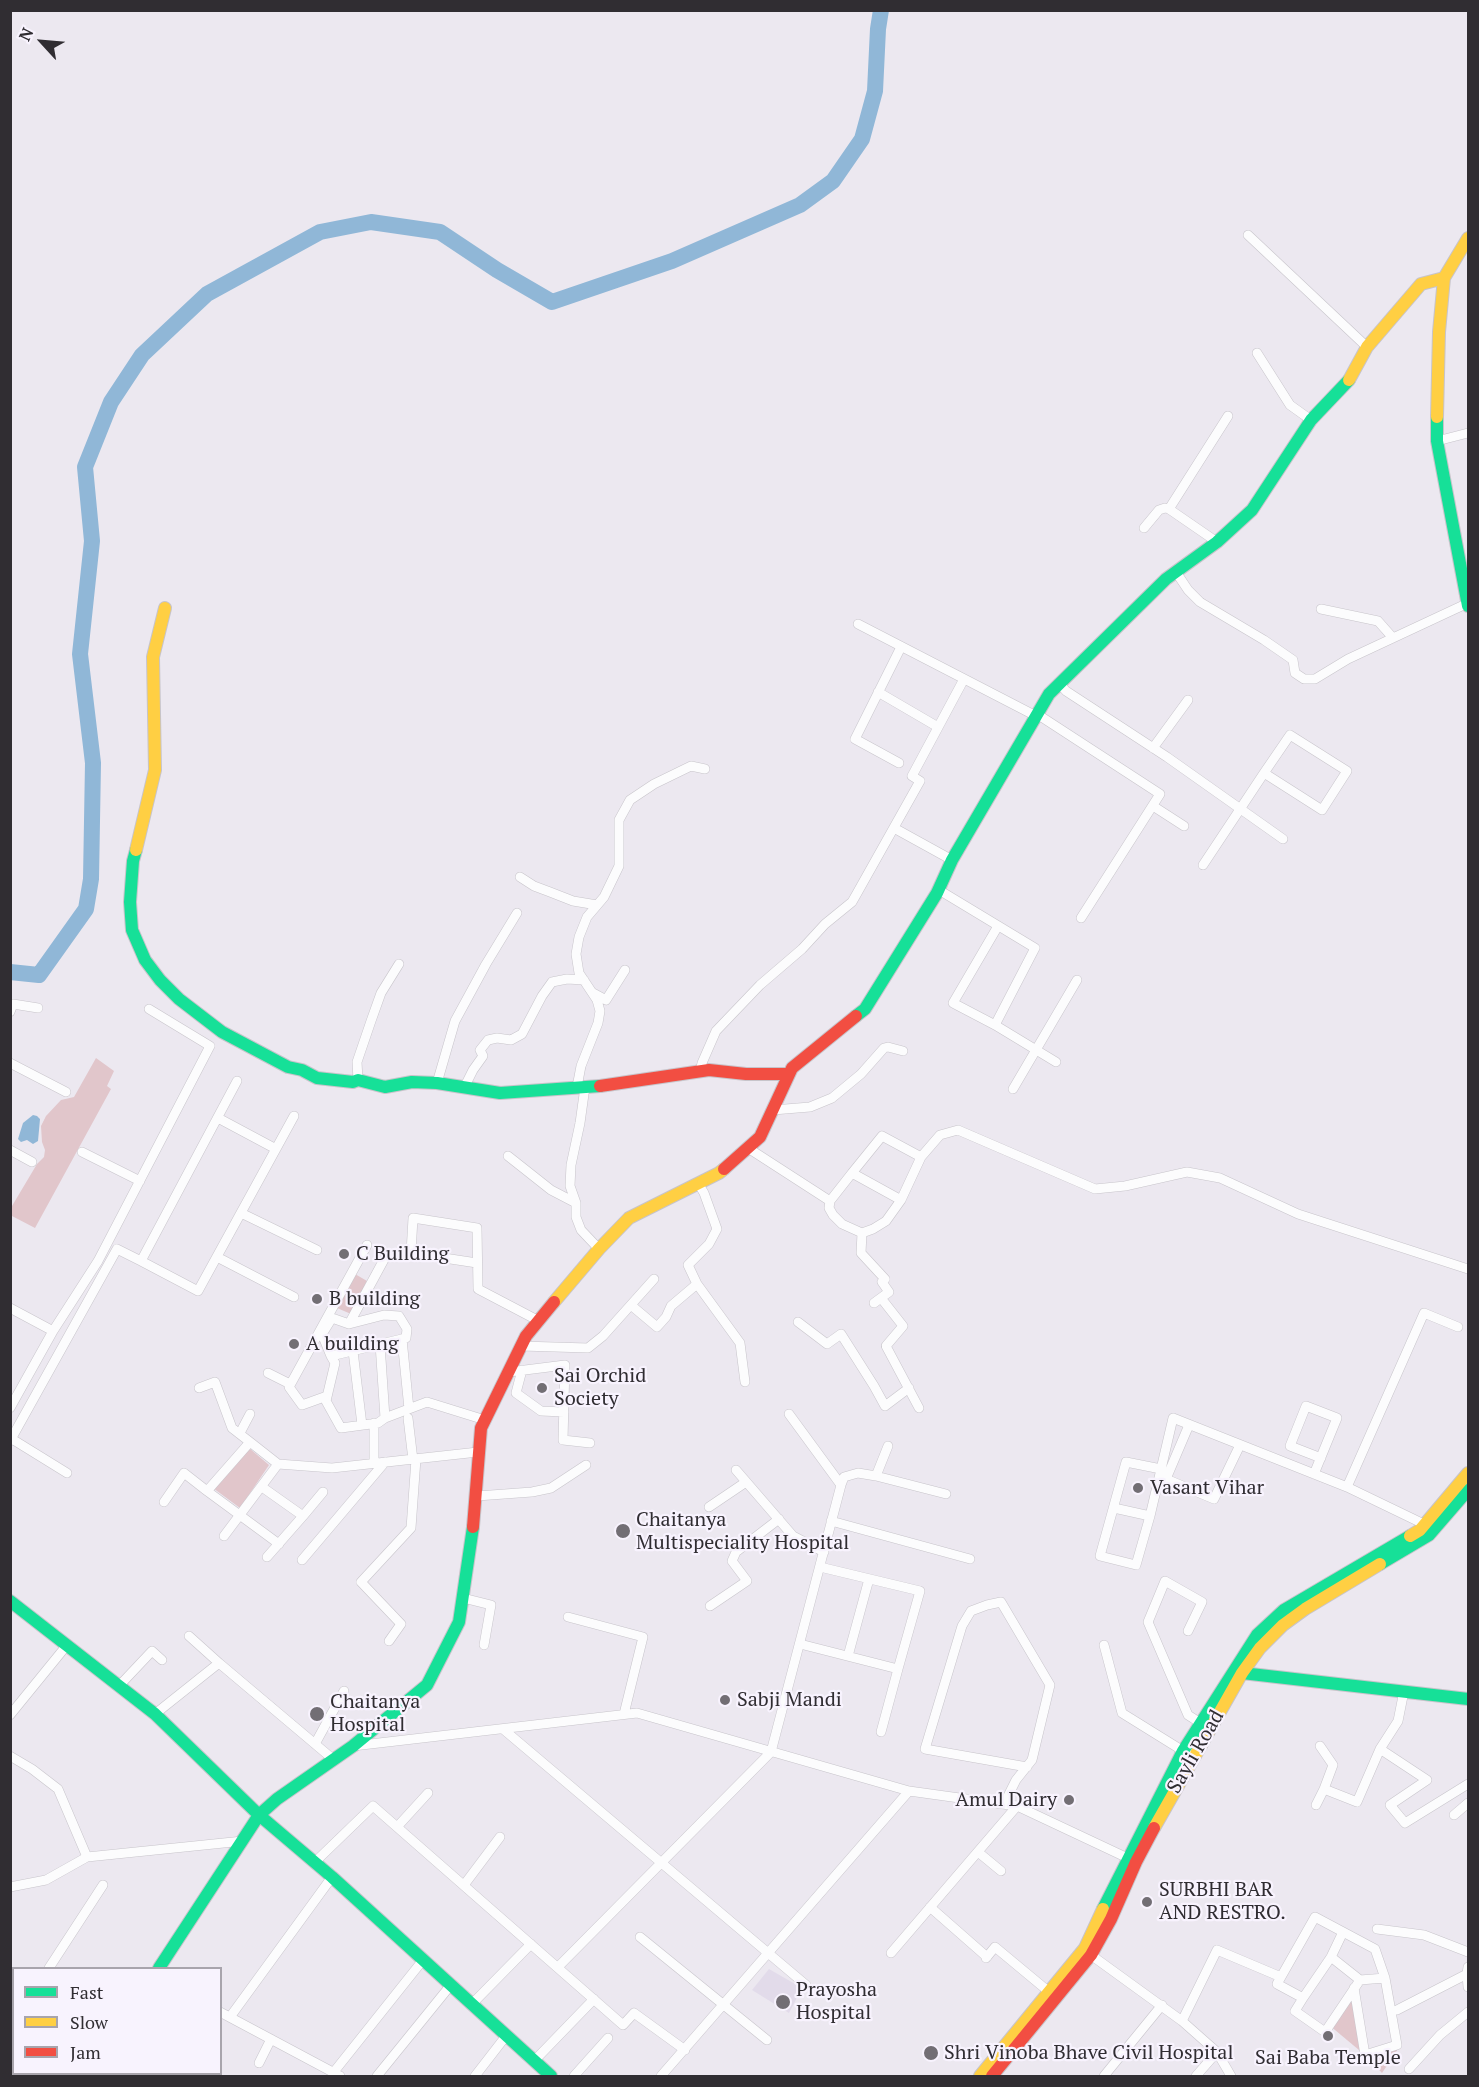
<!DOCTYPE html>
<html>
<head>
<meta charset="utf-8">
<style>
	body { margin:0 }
	#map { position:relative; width:1479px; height:2087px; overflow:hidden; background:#ece8f0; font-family:"PT Serif",serif }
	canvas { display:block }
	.frame { position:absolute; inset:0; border:12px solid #302d32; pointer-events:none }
	.legend { position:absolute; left:12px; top:1967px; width:210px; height:108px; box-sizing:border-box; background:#f8f3fe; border:2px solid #a8a4ac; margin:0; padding:8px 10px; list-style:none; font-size:18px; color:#302d32 }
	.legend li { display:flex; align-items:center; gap:12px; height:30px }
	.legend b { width:30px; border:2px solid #a8a4ac }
	.north { position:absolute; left:12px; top:12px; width:60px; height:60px; -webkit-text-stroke:4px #f8f3fe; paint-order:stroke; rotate:296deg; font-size:16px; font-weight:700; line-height:24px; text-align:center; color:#302d32 }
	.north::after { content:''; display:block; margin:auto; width:21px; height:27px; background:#302d32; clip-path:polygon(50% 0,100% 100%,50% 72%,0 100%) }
</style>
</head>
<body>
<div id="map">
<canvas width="1479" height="2087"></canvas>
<div class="frame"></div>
<ul class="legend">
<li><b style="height:8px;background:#16e098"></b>Fast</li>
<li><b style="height:8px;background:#ffcf43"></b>Slow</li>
<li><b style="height:8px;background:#f24e42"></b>Jam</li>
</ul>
<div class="north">N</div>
</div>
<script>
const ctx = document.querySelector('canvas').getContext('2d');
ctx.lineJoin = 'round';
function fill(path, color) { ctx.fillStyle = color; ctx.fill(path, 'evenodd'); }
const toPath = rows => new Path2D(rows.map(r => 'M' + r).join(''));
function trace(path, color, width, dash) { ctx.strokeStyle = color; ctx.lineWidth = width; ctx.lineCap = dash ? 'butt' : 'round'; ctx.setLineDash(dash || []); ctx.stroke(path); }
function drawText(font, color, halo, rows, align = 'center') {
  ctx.font = font + ' "PT Serif",serif'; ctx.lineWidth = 4.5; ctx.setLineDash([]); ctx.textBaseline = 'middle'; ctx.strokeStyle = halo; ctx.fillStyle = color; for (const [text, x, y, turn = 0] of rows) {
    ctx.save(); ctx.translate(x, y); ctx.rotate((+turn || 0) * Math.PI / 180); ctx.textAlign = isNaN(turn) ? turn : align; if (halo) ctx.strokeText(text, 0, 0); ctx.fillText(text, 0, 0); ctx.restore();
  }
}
const built = toPath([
	[769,1969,802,1988,789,2013,752,1990]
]);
const green = toPath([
	[96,1058,114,1071,107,1086,111,1089,35,1228,12,1216,12,1206,37,1164,44,1157,45,1150,42,1142,41,1126,46,1116,61,1100,74,1097],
	[355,1274,367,1281,351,1314,337,1308],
	[249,1448,269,1465,240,1508,213,1488],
	[1354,1988,1365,2055,1400,2046,1382,2073,1365,2055,1329,2025]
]);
const water = toPath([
	[33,1115,37,1116,40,1119,38,1141,33,1144,27,1140,21,1142,18,1139,23,1123]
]);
const river = toPath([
	[10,972,39,975,86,909,91,879,93,763,80,654,92,541,85,467,111,402,142,355,207,294,320,232,371,222,440,232,497,270,552,302,672,261,800,205,833,181,862,139,875,91,878,29,881,10]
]);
const street = toPath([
	[1248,235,1367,347],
	[1257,353,1290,405,1311,420],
	[1437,441,1468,433],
	[1144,528,1159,510,1165,508,1169,509],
	[1217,542,1169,509,1228,416],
	[1176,572,1188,590,1200,602,1264,640,1293,660,1295,673,1304,679,1315,679,1348,659,1468,603],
	[1321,609,1378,621,1393,638],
	[858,624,1036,716],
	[1059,683,1066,691,1167,757,1283,839],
	[878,692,938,727],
	[1037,714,1160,794,1081,918],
	[1153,748,1188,700],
	[899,763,855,739,901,647],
	[1153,806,1184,826],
	[894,828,952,860],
	[1203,865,1264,773,1290,735,1347,771,1322,810,1264,773],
	[520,877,534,886,550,892,573,901,597,905],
	[939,890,1035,948,995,1025,1056,1062],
	[593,993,606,1000,625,970],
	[10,1012,13,1004,38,1008],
	[995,1025,953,1003,998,926],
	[10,1063,66,1092],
	[700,1072,702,1063,716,1031,760,985,802,949,825,924,852,902,856,895,920,781,912,776,964,679],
	[358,1080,357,1062,371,1021,381,993,399,964],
	[437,1083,455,1021,486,964,517,913],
	[465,1086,473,1070,483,1056,480,1050,488,1040,497,1038,511,1040,522,1034,542,996,552,982,567,979,584,980],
	[577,1087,581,1066,598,1023,600,1011,597,1000,579,973,576,954,579,937,587,917,604,897,619,866,619,820,630,800,654,784,691,766,705,769],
	[585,1087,580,1123,571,1165,570,1186,576,1203,576,1217,581,1230,599,1249],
	[1013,1089,1077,980],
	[773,1110,810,1107,832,1098,861,1074,884,1048,888,1047,903,1051],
	[218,1118,276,1149],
	[748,1148,830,1201,852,1173,901,1200,921,1157,940,1135,958,1130,1095,1189,1125,1186,1187,1172,1220,1178,1298,1214,1468,1269],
	[10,1150,32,1162],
	[82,1152,140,1181],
	[508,1156,551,1190,576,1203],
	[852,1173,882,1136,921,1157],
	[830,1201,829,1208,833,1215,842,1224,862,1233,873,1229,886,1221,901,1200],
	[241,1213,317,1250],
	[862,1233,861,1253,885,1279,882,1282,889,1292,874,1303],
	[217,1257,294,1297],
	[141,1261,198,1291,294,1116],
	[477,1263,411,1253,413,1218,477,1228,478,1289,539,1321],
	[697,1284,688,1265,709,1244,717,1229,704,1193,698,1183],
	[881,1298,903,1326,886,1346,919,1408],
	[632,1306,657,1327,666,1317,671,1306,697,1284,740,1343,745,1382],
	[10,1308,53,1331],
	[798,1322,827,1344,841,1334,874,1386,885,1406,909,1388],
	[349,1324,387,1254],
	[402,1339,409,1409],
	[380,1344,385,1418],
	[521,1346,588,1348,603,1336,654,1279],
	[353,1351,362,1425],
	[331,1356,406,1338,407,1329,399,1316,384,1315,349,1324,332,1318,322,1334,331,1356,335,1363,326,1401,341,1428,378,1423,385,1418,427,1402,485,1420],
	[522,1370,516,1393,541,1411,564,1412],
	[509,1372,565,1365,563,1440,590,1443],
	[268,1373,290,1384],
	[199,1388,215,1382,232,1428,250,1442],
	[327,1396,302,1405,289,1387,367,1245],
	[10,1408,53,1331,98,1261,210,1046,149,1009],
	[408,1418,413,1460],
	[374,1423,374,1463],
	[1189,1425,1166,1479,1214,1499,1240,1445],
	[240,1433,250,1414],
	[12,1439,67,1473],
	[10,1441,117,1249,141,1261,237,1081],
	[1161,1469,1126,1462,1100,1556,1136,1565,1150,1516,1173,1418,1347,1487,1430,1527],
	[736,1470,793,1536,824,1552],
	[1314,1474,1337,1418,1306,1406,1290,1446,1321,1458],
	[876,1476,946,1494],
	[841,1485,844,1477,858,1473,876,1476,888,1446],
	[262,1487,303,1516,323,1492],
	[1347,1487,1424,1313,1458,1327],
	[477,1496,532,1492,551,1488,586,1465],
	[164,1502,184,1473,207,1491],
	[709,1507,746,1482],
	[1114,1508,1150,1516],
	[831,1521,970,1559],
	[224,1536,278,1464],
	[279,1544,207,1491,250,1442,278,1464,332,1468,478,1452],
	[267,1557,303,1516],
	[302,1560,385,1462],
	[463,1598,491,1605,484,1645],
	[710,1606,747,1581,732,1561,736,1552,779,1519],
	[568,1617,643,1637,624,1714],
	[1188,1631,1202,1602,1165,1581,1148,1622,1188,1715,1205,1726],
	[189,1636,219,1663],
	[389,1641,401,1624,361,1582,411,1528,416,1459],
	[800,1644,898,1669,920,1591,820,1567],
	[1104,1645,1122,1713,1188,1754],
	[848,1656,869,1579],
	[119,1686,152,1651,162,1660],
	[155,1714,219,1663,334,1760],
	[10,1715,67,1645],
	[503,1729,806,1985],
	[881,1732,898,1669],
	[315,1744,344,1691],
	[353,1746,637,1713,909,1791,1017,1806,1134,1861],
	[1320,1746,1333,1765,1324,1789],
	[1380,1749,1427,1780,1390,1805,1405,1823,1468,1784],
	[10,1756,32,1769,58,1789,87,1857],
	[1004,1804,1016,1780,1032,1760,1050,1685,1001,1602,987,1605,971,1611,962,1626,925,1749,1027,1767],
	[1316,1805,1324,1789,1357,1802,1380,1749,1398,1721,1404,1691],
	[1454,1815,1468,1803],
	[397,1827,428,1793],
	[978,1852,1001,1871],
	[315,1862,373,1806,623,2025,634,2013,685,2050],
	[464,1885,500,1837],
	[10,1887,46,1880,87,1857,243,1841],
	[930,1907,987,1957],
	[1377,1929,1424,1935,1468,1952],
	[640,1937,767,2040],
	[891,1953,1017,1806],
	[1091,1955,1182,2021,1217,2052,1231,2076],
	[1331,1957,1360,1980,1385,1978,1375,1949,1315,1917,1277,1984,1303,1998,1295,2011,1325,2032,1360,1980],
	[986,1958,995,1947,1054,1996],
	[558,1967,771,1752,841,1485,789,1414],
	[1468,1967,1467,1974,1468,1987],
	[49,1968,103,1885],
	[1354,1988,1365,2055,1397,2045,1385,1978],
	[1303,1998,1331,1957,1343,1932],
	[472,2004,531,1944],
	[1397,2010,1467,1974],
	[220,2012,340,2076],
	[230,2017,332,1877],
	[1182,2021,1217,1950,1281,1977],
	[534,2061,594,1999],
	[259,2063,271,2039],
	[1409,2069,1440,2035,1468,2012],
	[333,2073,423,1960],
	[185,2076,187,2074],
	[377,2076,450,1986],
	[475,2076,506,2036],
	[574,2076,608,2038],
	[661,2076,909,1791],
	[1104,2076,1162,2005],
	[1196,2076,1217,2052]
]);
const fast = toPath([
	[1437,417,1437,441,1468,606],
	[136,850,133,861,130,902,132,930,145,960,160,980,179,999,222,1032,288,1067,302,1070,317,1078,353,1082,358,1080,385,1087,412,1082,437,1083,500,1093,600,1086],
	[856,1016,865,1009,937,893,952,860,1049,694,1166,579,1217,542,1252,510,1311,420,1349,380],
	[1380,1564,1429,1535,1468,1490],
	[10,1601,155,1714,259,1815,332,1877,551,2076],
	[1242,1673,1468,1699],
	[1103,1909,1183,1751,1257,1635,1284,1610,1410,1536],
	[159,1968,259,1815,277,1799,353,1746,427,1685,459,1622,473,1527],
	[83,2074,86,2076]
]);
const slow = toPath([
	[1349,380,1367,347,1421,284,1444,278],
	[1437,417,1439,332,1444,278,1468,238],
	[136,850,155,770,153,657,165,608],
	[554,1302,599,1249,629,1218,719,1173,724,1169],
	[1410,1536,1420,1530,1468,1473],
	[1154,1828,1242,1673,1260,1648,1283,1625,1305,1609,1380,1564],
	[980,2076,1085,1948,1103,1909]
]);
const jam = toPath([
	[600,1086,709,1070,746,1074,789,1074],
	[724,1169,760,1137,792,1068,856,1016],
	[473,1527,481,1428,526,1336,554,1302],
	[10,2021,14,2023],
	[992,2076,1091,1955,1111,1919,1136,1862,1154,1828]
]);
const markers = [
	[344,1254,6,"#726e74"],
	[317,1299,6,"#726e74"],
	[294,1344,6,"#726e74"],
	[542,1388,6,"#726e74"],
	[1138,1488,6,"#726e74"],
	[623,1531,8,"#726e74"],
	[725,1700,6,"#726e74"],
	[317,1714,8,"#726e74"],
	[1069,1800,6,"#726e74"],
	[1147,1902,6,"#726e74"],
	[783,2002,8,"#726e74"],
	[1328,2036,6,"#726e74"],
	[931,2053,8,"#726e74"]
];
const poiNames = [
	["C Building",356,1254],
	["B building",329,1299],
	["A building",306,1344],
	["Sai Orchid",554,1376],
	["Society",554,1399],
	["Vasant Vihar",1150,1488],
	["Chaitanya",636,1520],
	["Multispeciality Hospital",636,1543],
	["Sabji Mandi",737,1700],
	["Chaitanya",330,1702],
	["Hospital",330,1725],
	["Amul Dairy",1057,1800,"right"],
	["SURBHI BAR",1159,1890],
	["AND RESTRO.",1159,1913],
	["Prayosha",796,1990],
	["Hospital",796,2013],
	["Shri Vinoba Bhave Civil Hospital",944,2053],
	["Sai Baba Temple",1328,2058,"center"]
];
const streetNames = [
	["Sayli Road",1196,1752,-60]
];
fill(built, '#e2dbea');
fill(green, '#e1c6cb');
fill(water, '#90b7d7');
trace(river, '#90b7d7', 16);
trace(street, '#c7c4ca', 10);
trace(fast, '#c7c4ca', 14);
trace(slow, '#c7c4ca', 14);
trace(jam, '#c7c4ca', 14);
trace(street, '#fcfcfd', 9);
trace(fast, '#16e098', 12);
trace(slow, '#ffcf43', 12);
trace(jam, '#f24e42', 12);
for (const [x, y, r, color] of markers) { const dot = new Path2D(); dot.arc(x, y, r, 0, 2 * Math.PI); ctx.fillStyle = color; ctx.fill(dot); trace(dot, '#f8f3fe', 2); }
drawText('20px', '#302d32', '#f8f3fe', poiNames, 'left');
drawText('20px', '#302d32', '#f8f3fe', streetNames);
</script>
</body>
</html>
